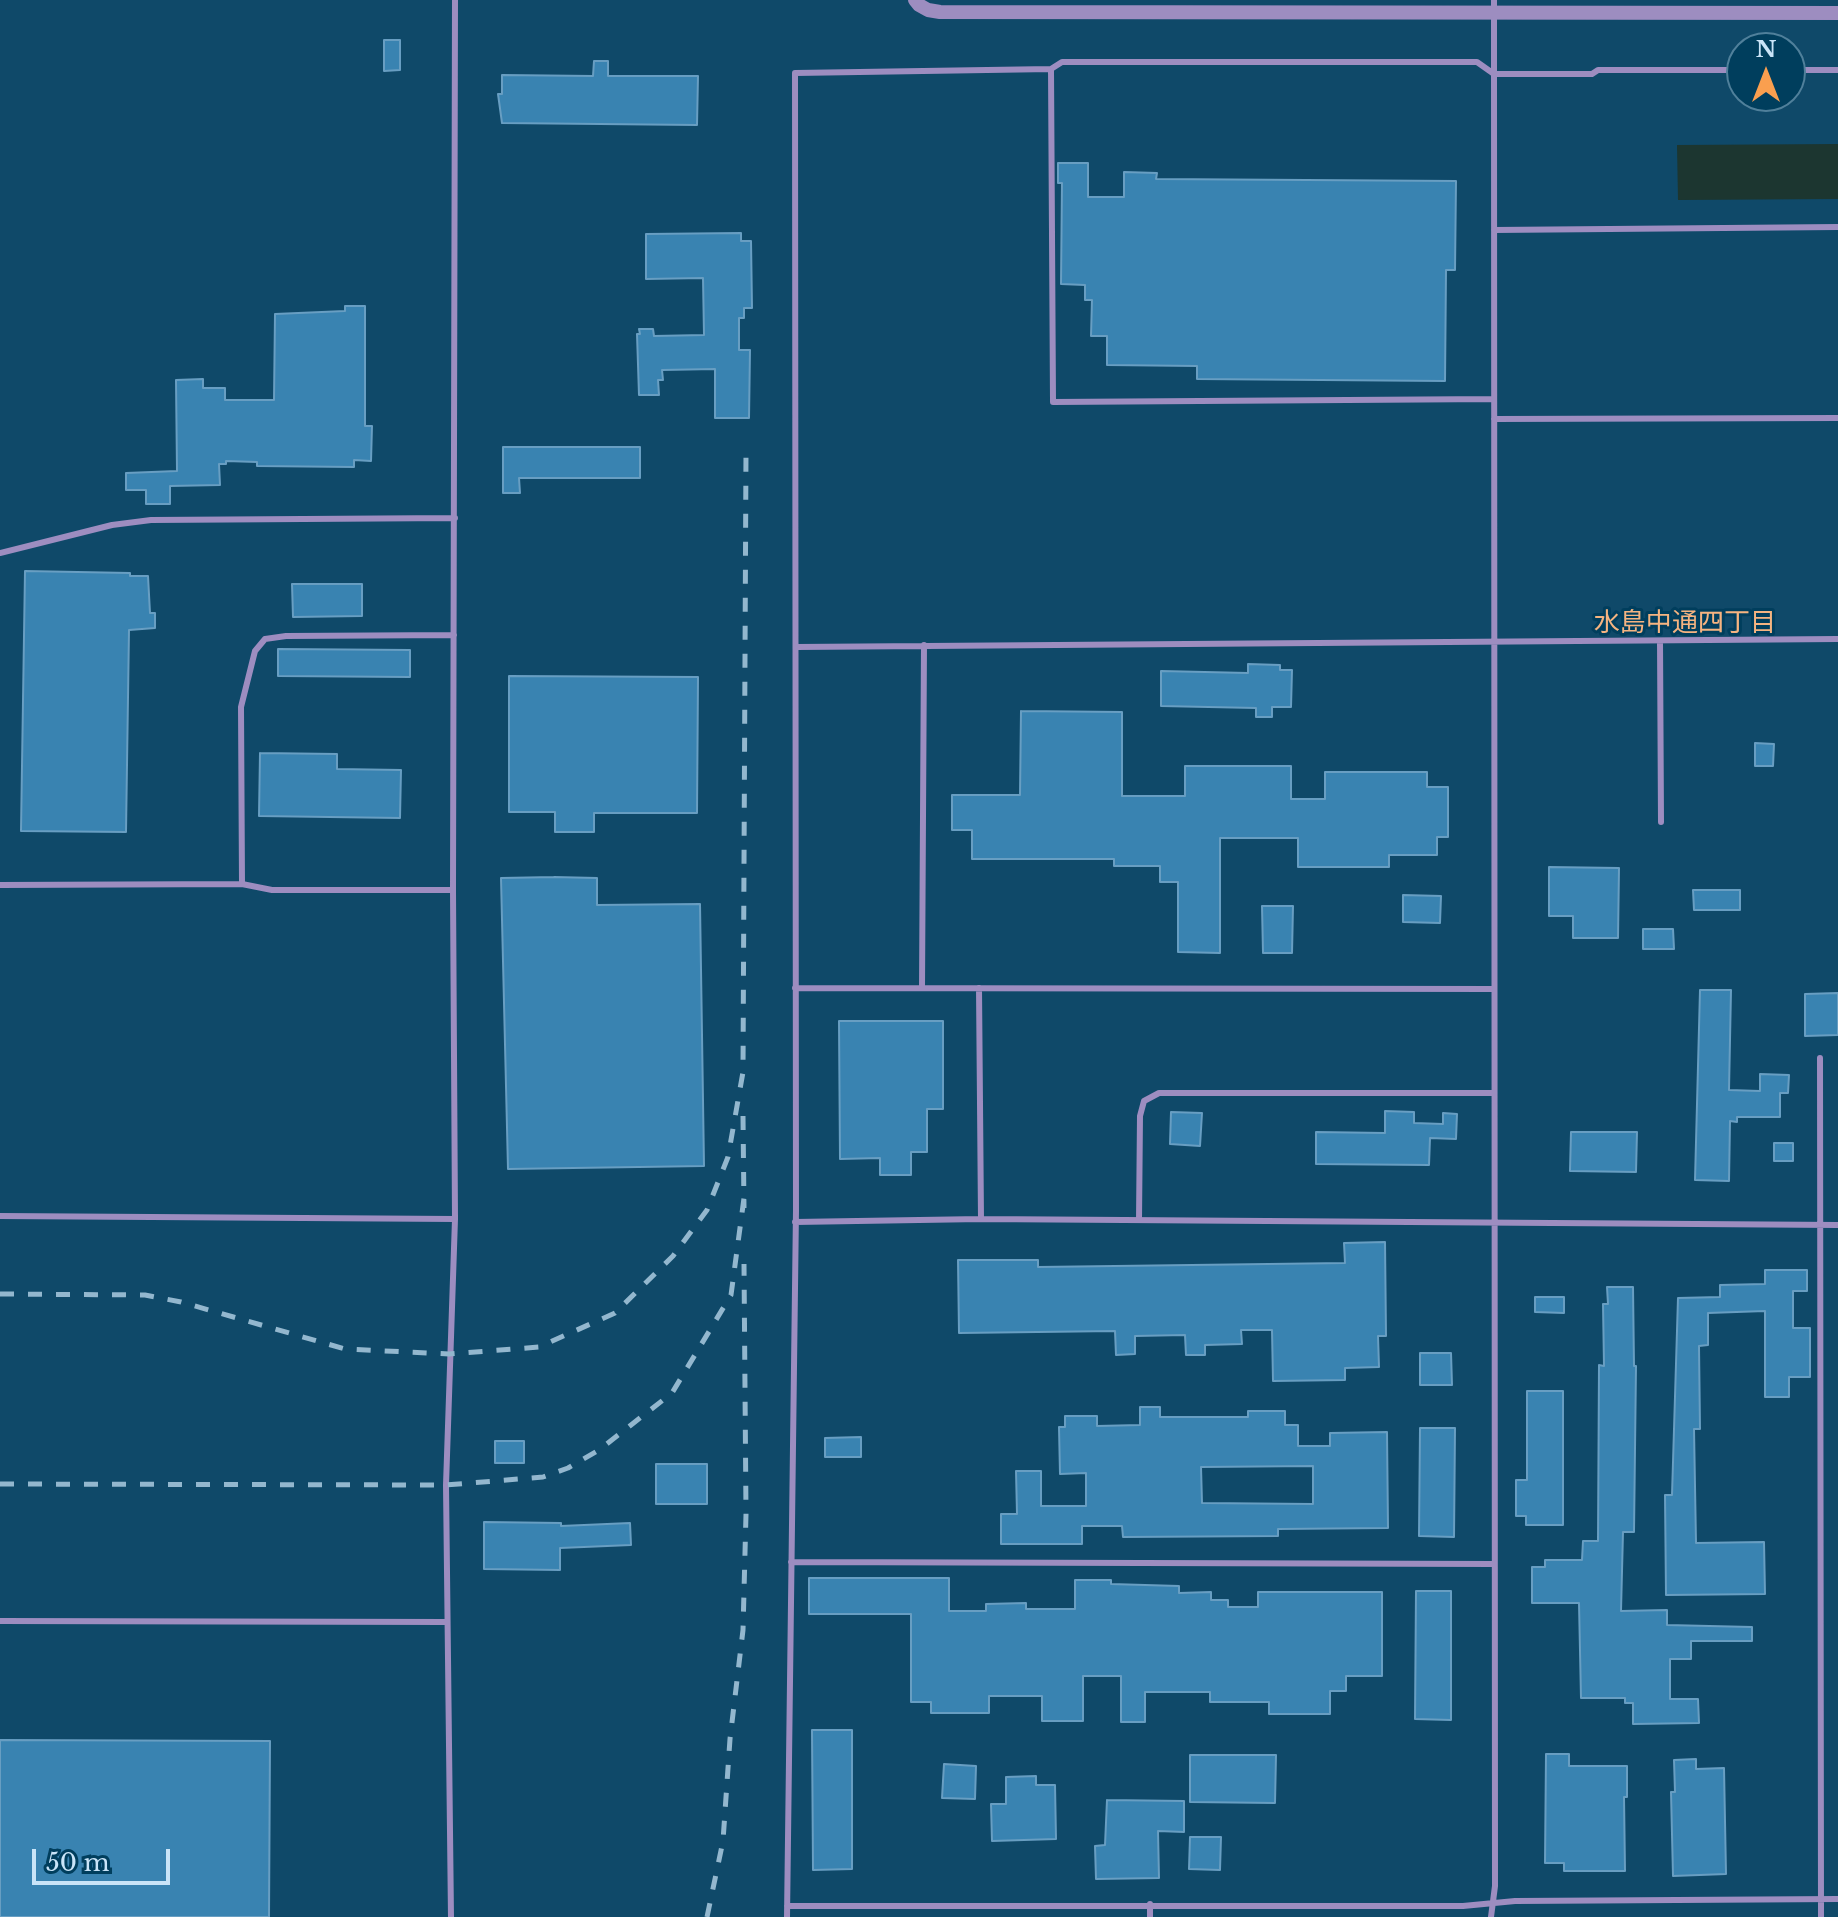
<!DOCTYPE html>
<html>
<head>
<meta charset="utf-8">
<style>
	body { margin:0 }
	#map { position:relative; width:1838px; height:1917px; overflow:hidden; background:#0f4969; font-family:"Libre Baskerville",serif }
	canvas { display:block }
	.north { position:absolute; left:1726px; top:32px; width:80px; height:80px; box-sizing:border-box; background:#003e5d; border:2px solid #50809b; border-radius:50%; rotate:0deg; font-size:22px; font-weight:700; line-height:32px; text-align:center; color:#c9e4f8 }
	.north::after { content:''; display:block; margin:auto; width:28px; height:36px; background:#fa9f4f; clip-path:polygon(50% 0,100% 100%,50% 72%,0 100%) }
	.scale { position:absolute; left:32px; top:1849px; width:138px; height:36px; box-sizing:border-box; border:4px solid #c9e4f8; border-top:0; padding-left:10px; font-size:24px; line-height:28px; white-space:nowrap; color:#c9e4f8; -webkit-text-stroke:6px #003e5d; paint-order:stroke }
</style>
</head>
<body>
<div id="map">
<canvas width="1838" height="1917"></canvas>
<div class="north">N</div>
<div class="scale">50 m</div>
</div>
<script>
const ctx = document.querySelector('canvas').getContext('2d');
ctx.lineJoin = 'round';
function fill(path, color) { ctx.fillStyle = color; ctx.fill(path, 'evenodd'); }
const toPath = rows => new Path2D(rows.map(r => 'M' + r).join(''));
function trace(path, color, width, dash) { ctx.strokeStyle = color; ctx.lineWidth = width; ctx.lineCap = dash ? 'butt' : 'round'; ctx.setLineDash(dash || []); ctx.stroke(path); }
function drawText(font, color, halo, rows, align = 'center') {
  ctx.font = font + ' "Libre Baskerville","Noto Sans JP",serif'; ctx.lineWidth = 6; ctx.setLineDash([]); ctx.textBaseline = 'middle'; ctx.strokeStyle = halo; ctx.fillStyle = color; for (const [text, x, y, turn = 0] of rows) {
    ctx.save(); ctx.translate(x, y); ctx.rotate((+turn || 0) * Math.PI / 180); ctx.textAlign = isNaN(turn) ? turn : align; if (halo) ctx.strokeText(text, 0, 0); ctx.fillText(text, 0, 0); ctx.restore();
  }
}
const water = toPath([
	[1838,144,1838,199,1678,200,1677,145]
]);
const building = toPath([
	[384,40,400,40,400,70,384,71,384,40],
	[594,61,608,61,608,76,698,76,697,125,502,123,498,94,502,94,502,75,593,76,594,61],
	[1058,163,1088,163,1088,197,1124,197,1124,172,1157,173,1156,179,1456,181,1455,270,1446,270,1445,381,1197,379,1197,366,1107,365,1107,336,1091,336,1092,300,1085,300,1085,285,1061,284,1062,183,1058,183,1058,163],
	[741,233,741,241,751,241,752,308,744,308,744,318,739,318,739,350,750,350,749,418,715,418,715,369,662,370,663,380,658,380,659,395,639,395,637,334,640,334,639,329,653,329,654,336,704,335,703,278,646,279,646,234,741,233],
	[345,306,365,306,365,426,372,426,371,461,354,460,354,467,257,466,257,462,226,461,226,464,219,464,220,485,170,486,170,504,146,504,146,490,126,490,126,473,177,471,176,380,203,379,203,388,225,388,225,400,274,400,275,314,345,311,345,306],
	[503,447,640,447,640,478,519,478,520,493,503,493,503,447],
	[25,571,130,573,130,576,148,576,150,613,155,613,155,628,129,630,126,832,21,831,25,571],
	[292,584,362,584,362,616,293,617,292,584],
	[278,649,410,650,410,677,278,676,278,649],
	[1248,664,1280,665,1280,670,1292,670,1291,707,1272,707,1272,717,1256,717,1256,708,1161,706,1161,671,1248,673,1248,664],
	[509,676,698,677,697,813,594,813,594,832,555,832,555,812,509,812,509,676],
	[1021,711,1122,712,1122,796,1185,796,1185,766,1291,766,1291,799,1325,799,1325,772,1427,772,1427,787,1448,787,1448,837,1437,837,1437,855,1389,855,1389,867,1298,867,1298,838,1220,838,1220,953,1178,952,1178,882,1160,882,1160,866,1114,866,1114,859,972,859,972,830,952,830,952,795,1020,795,1021,711],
	[1755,743,1774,744,1773,766,1755,766,1755,743],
	[260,753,337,754,337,769,401,770,400,818,259,816,260,753],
	[1549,867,1619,868,1618,938,1573,938,1573,916,1549,916,1549,867],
	[554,877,597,878,597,905,700,904,704,1166,508,1169,501,878,554,877],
	[1693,890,1740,890,1740,910,1694,910,1693,890],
	[1403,895,1441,896,1440,923,1403,922,1403,895],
	[1262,906,1293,906,1292,953,1263,953,1262,906],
	[1643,929,1673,929,1674,949,1643,949,1643,929],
	[1700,990,1731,990,1729,1090,1760,1091,1760,1074,1789,1075,1788,1093,1780,1093,1780,1117,1737,1117,1737,1122,1730,1121,1729,1181,1695,1180,1700,990],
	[1838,993,1838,1035,1805,1036,1805,994,1838,993],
	[839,1021,943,1021,943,1109,927,1109,927,1152,911,1152,911,1175,880,1175,880,1158,840,1159,839,1021],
	[1385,1111,1414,1112,1414,1123,1443,1124,1443,1113,1457,1114,1456,1139,1430,1138,1429,1165,1316,1164,1316,1132,1385,1133,1385,1111],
	[1171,1112,1202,1113,1200,1146,1170,1144,1171,1112],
	[1571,1132,1637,1132,1636,1172,1570,1171,1571,1132],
	[1774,1143,1793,1143,1793,1161,1774,1161,1774,1143],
	[1385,1242,1386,1336,1378,1336,1379,1367,1345,1368,1345,1380,1273,1381,1272,1330,1241,1330,1242,1344,1205,1345,1205,1355,1186,1355,1185,1335,1135,1336,1135,1354,1116,1355,1115,1331,959,1333,958,1260,1038,1260,1038,1267,1345,1263,1344,1243,1385,1242],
	[1765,1270,1807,1270,1807,1291,1793,1291,1793,1328,1810,1328,1810,1377,1789,1377,1789,1397,1765,1397,1765,1311,1708,1313,1708,1345,1699,1346,1700,1429,1694,1429,1696,1543,1764,1542,1765,1594,1666,1595,1665,1495,1672,1495,1678,1298,1720,1297,1720,1285,1765,1284,1765,1270],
	[1607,1287,1633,1287,1634,1366,1636,1366,1634,1532,1623,1532,1621,1611,1667,1610,1667,1625,1752,1627,1752,1641,1691,1641,1691,1659,1670,1659,1670,1699,1698,1699,1699,1723,1633,1724,1633,1703,1625,1703,1625,1698,1581,1698,1579,1603,1532,1603,1532,1567,1545,1567,1545,1560,1582,1560,1583,1541,1598,1541,1599,1365,1604,1366,1603,1304,1608,1304,1607,1287],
	[1535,1297,1564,1297,1564,1313,1535,1312,1535,1297],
	[1420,1353,1451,1353,1452,1385,1420,1385,1420,1353],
	[1527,1391,1563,1391,1563,1525,1526,1525,1526,1516,1516,1516,1516,1480,1527,1480,1527,1391],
	[1140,1407,1160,1407,1160,1417,1248,1417,1248,1411,1285,1411,1285,1425,1298,1425,1298,1446,1330,1446,1330,1433,1387,1432,1388,1528,1278,1529,1278,1536,1123,1537,1122,1526,1082,1526,1082,1544,1001,1544,1001,1514,1017,1514,1016,1471,1041,1471,1041,1506,1086,1506,1086,1473,1060,1474,1059,1427,1065,1427,1065,1416,1097,1416,1097,1426,1140,1425,1140,1407],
	[1313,1466,1313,1504,1202,1503,1201,1467,1313,1466],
	[1420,1428,1455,1428,1454,1537,1419,1536,1420,1428],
	[861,1437,861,1457,825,1457,825,1438,861,1437],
	[495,1441,524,1441,524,1463,495,1463,495,1441],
	[656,1464,707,1464,707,1504,656,1504,656,1464],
	[484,1522,561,1523,561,1526,630,1523,631,1545,560,1548,560,1570,484,1569,484,1522],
	[809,1578,949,1578,949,1611,986,1611,986,1604,1026,1603,1026,1609,1075,1609,1075,1580,1111,1580,1111,1584,1179,1586,1179,1593,1211,1592,1211,1600,1228,1600,1228,1607,1258,1607,1258,1592,1382,1592,1382,1676,1346,1676,1346,1691,1330,1691,1330,1714,1269,1714,1269,1702,1210,1702,1210,1692,1145,1692,1145,1722,1121,1722,1121,1676,1083,1676,1083,1721,1042,1721,1042,1696,989,1696,989,1713,931,1713,931,1702,911,1702,911,1614,809,1614,809,1578],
	[1416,1591,1451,1591,1451,1720,1415,1719,1416,1591],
	[812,1730,852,1730,852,1869,813,1870,812,1730],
	[0,1740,270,1741,269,1917,0,1917,0,1740],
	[1546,1754,1569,1754,1569,1766,1627,1766,1627,1797,1624,1797,1625,1871,1564,1871,1564,1863,1545,1863,1546,1754],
	[1190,1755,1276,1755,1275,1803,1190,1802,1190,1755],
	[1696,1759,1696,1769,1724,1768,1726,1874,1673,1876,1671,1792,1675,1792,1674,1760,1696,1759],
	[944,1764,976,1766,975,1799,942,1798,944,1764],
	[1036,1776,1036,1785,1055,1785,1056,1839,992,1841,991,1804,1006,1804,1006,1777,1036,1776],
	[1107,1800,1184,1801,1184,1832,1158,1831,1159,1878,1096,1879,1095,1846,1105,1845,1107,1800],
	[1190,1837,1221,1837,1220,1870,1189,1869,1190,1837]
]);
const service = toPath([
	[1494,0,1494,74],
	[1051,69,1053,402,1494,399],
	[1790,70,1838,70],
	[1494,230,1838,227],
	[1494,419,1838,418],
	[0,553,112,525,151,520,455,518],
	[1660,641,1661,822],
	[796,647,1838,639],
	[242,884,241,707,255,651,265,639,286,636,454,635],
	[0,885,242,884,272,890,453,890],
	[795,988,1494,989],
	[922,988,924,645],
	[979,988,981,1219],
	[1820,1058,1821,1917],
	[0,1216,455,1219],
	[1139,1220,1140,1116,1144,1101,1159,1093,1494,1093],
	[795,1222,981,1219,1838,1225],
	[791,1562,1493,1564],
	[0,1621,446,1622],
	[1150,1904,1150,1917],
	[787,1906,1463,1906,1515,1901,1838,1899],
	[451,1917,446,1485,455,1219,453,890,455,0],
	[787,1917,796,1210,795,73,1051,69,1062,62,1477,62,1494,74],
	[1491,1917,1495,1886,1494,74,1592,74,1598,70,1742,70]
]);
const tertiary = toPath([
	[915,0,919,5,928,10,940,12,1838,13]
]);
const rail = toPath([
	[743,1116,744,1208],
	[0,1294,145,1295,181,1302,345,1349,449,1354,539,1347,615,1313,673,1256,707,1210,728,1157,743,1072,746,451],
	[0,1484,446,1485,543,1477,568,1468,599,1450,672,1393,731,1295,744,1198],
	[707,1917,723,1841,730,1739,743,1630,746,1514,744,1264]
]);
const neighbourhoodNames = [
	["水島中通四丁目",1685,624]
];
fill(water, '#1c3630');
fill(building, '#3983b1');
trace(building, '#689ec2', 2);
trace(service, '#9d8dc0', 6);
trace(tertiary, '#9d8dc0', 14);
trace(rail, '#93b7ce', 5, [14, 14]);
drawText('26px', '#f5b481', '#003e5d', neighbourhoodNames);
</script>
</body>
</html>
